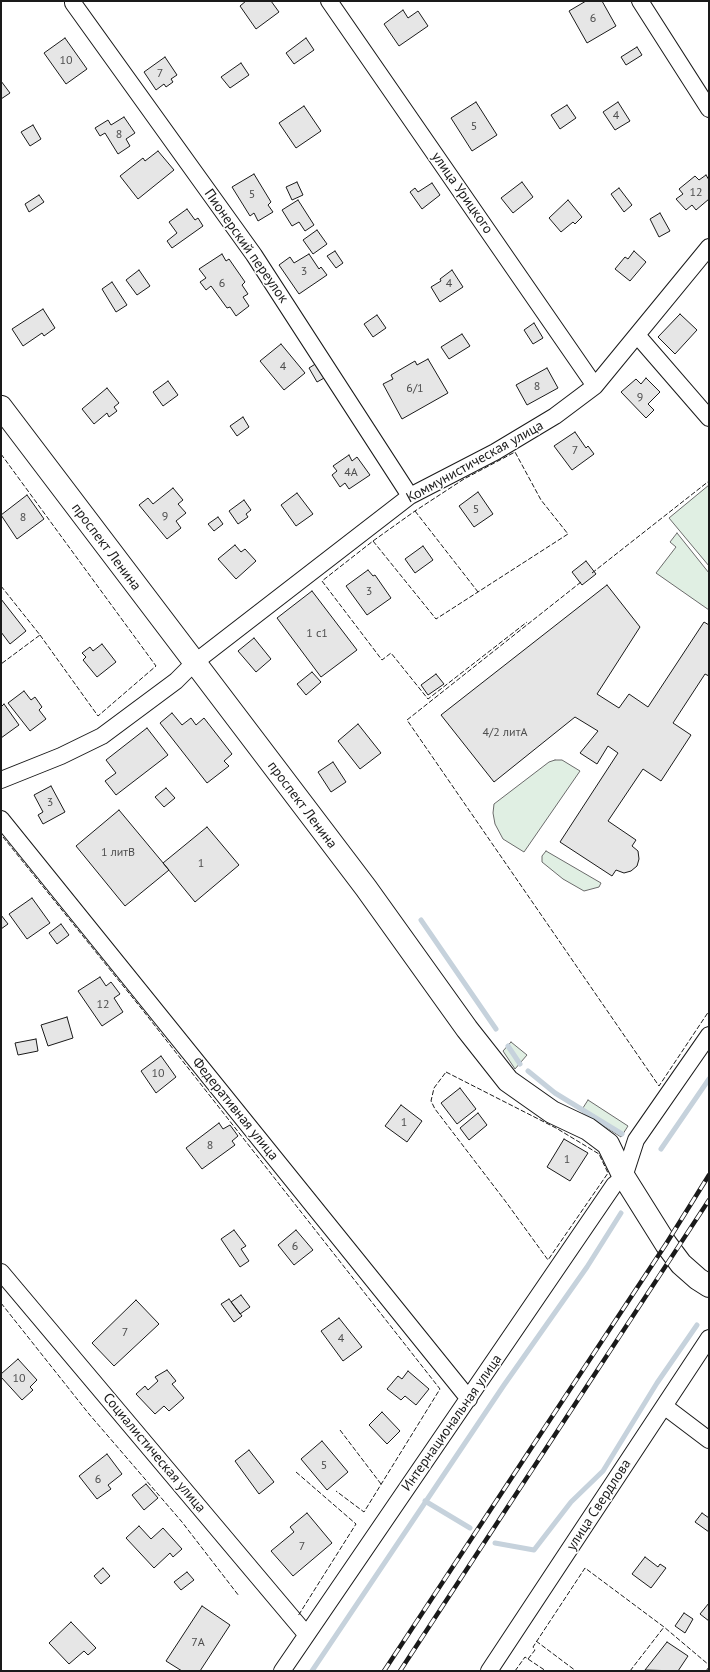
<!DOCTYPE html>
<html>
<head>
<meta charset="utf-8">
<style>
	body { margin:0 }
	#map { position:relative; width:710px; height:1672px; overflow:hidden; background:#fff; font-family:"PT Sans",sans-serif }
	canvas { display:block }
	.frame { position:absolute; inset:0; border:2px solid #1a1a1a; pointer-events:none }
</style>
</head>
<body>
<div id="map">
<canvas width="710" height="1672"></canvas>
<div class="frame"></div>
</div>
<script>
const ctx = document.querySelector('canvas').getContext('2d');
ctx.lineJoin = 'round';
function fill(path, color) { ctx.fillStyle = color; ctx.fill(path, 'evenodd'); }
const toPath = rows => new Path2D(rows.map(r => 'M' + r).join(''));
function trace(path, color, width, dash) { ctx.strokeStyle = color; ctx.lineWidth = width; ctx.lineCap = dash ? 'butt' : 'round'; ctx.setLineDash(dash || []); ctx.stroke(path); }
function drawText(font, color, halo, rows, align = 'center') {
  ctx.font = font + ' "PT Sans",sans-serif'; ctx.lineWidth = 3; ctx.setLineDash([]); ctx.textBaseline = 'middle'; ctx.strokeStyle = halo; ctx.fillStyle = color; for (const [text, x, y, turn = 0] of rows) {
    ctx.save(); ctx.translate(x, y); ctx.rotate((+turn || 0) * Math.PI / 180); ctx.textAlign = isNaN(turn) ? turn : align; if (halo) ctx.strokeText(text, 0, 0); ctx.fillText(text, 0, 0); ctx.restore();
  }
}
const green = toPath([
	[709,485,709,566,669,518,709,485],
	[677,533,709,573,709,610,656,573,676,547,670,542,677,533],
	[555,760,562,760,580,771,524,852,503,839,495,824,493,813,494,804,549,762,555,760],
	[546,851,601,883,599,887,584,891,563,879,542,862,542,856,546,851],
	[511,1042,527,1055,515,1069,503,1051,511,1042],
	[588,1100,628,1126,621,1137,581,1111,588,1100]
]);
const stream = toPath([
	[421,920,496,1029],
	[508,1046,520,1064],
	[528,1071,555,1093,622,1134],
	[661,1149,709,1079],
	[425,1501,470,1528],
	[495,1543,534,1550,571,1502,603,1471,657,1383,697,1325],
	[312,1671,504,1385,587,1267,621,1213]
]);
const building = toPath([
	[246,1,271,1,279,12,256,29,240,6,246,1],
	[586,1,602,1,616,26,587,43,569,11,586,1],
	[403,10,408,18,418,11,428,26,399,46,384,24,403,10],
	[65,38,87,69,66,84,44,53,65,38],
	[306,38,314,50,294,64,286,53,306,38],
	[637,47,642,55,626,65,621,57,637,47],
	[165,57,177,75,171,79,173,82,166,87,164,84,156,90,144,72,165,57],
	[241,63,249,75,230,88,221,77,241,63],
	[1,81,10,93,1,99,1,81],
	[476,102,497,135,472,151,451,118,476,102],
	[618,102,630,121,615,130,603,112,618,102],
	[567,105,576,118,560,129,551,115,567,105],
	[304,106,321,131,296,148,279,123,304,106],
	[124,117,135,133,126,139,130,146,118,154,105,133,100,136,95,128,108,120,111,125,124,117],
	[33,125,41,139,30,146,21,132,33,125],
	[158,151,174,170,138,199,120,176,143,158,145,161,158,151],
	[254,174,271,202,268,205,273,212,258,221,254,213,250,216,232,187,254,174],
	[706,175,709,180,709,199,696,210,692,205,686,210,676,199,683,194,679,189,695,176,699,180,706,175],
	[297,182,303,195,292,200,286,187,297,182],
	[522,182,533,197,513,213,501,198,522,182],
	[432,183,440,195,422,209,410,192,415,188,418,192,432,183],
	[619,188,632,205,624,212,611,194,619,188],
	[39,195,44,202,29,212,25,204,39,195],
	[298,200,314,225,305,231,299,222,292,226,282,210,298,200],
	[568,200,582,217,575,224,573,222,561,232,549,218,568,200],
	[187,209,195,220,198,218,203,226,172,248,167,241,177,233,169,222,187,209],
	[660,213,670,231,659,237,650,219,660,213],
	[317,230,327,244,313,254,303,240,317,230],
	[335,251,343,263,336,268,327,256,335,251],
	[634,251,646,262,630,281,615,269,625,257,628,259,634,251],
	[222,254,226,261,229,259,245,282,242,285,248,294,243,297,249,306,236,316,230,307,227,308,211,286,206,290,200,282,206,278,199,269,222,254],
	[309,254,319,269,321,267,327,275,299,294,279,265,290,257,294,263,309,254],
	[139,270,150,286,137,295,126,280,139,270],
	[452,270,463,287,440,302,431,287,441,281,440,279,452,270],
	[112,282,127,305,116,312,102,289,112,282],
	[43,309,55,328,44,336,42,333,23,346,12,329,43,309],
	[680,314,697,330,675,354,658,337,680,314],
	[377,315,386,328,373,337,364,324,377,315],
	[534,323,543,338,533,344,524,330,534,323],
	[462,334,470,346,449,359,441,347,462,334],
	[281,344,305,373,284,390,260,361,281,344],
	[428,359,448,393,402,419,383,384,393,379,391,375,415,361,417,365,428,359],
	[317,363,326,377,317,382,309,368,317,363],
	[547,368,558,388,527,405,516,385,547,368],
	[646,378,660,392,648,404,654,410,646,418,621,392,636,379,641,384,646,378],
	[168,381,178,395,163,406,153,392,168,381],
	[107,388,119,403,114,407,117,411,109,417,107,413,94,424,82,409,107,388],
	[243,417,249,427,237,436,230,426,243,417],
	[575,432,586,448,588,446,594,454,572,470,554,446,575,432],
	[349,455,352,461,357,457,370,475,349,489,345,483,340,487,332,475,337,471,333,466,349,455],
	[173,488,183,500,178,504,186,513,176,521,181,528,167,539,139,505,148,498,153,504,173,488],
	[478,492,493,514,474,527,459,506,478,492],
	[297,493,313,514,296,526,281,505,297,493],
	[27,495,44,519,17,539,1,515,27,495],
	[244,500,251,510,246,514,248,517,238,524,229,511,244,500],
	[218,517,223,524,214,531,208,524,218,517],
	[235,545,241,552,245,549,256,561,236,579,218,559,235,545],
	[423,546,433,560,415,573,405,559,423,546],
	[586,561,596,574,582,585,572,572,586,561],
	[368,570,373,576,375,575,391,598,367,615,346,586,368,570],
	[607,585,640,627,597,694,619,708,629,694,648,707,704,622,709,625,709,676,705,674,673,723,691,735,661,781,643,769,608,821,636,840,632,846,638,851,639,859,637,866,631,871,624,873,616,870,612,876,560,842,618,753,608,746,597,764,580,753,598,731,575,717,494,782,441,715,607,585],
	[312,591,357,650,321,677,277,618,312,591],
	[1,599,26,631,10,644,1,632,1,599],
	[254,638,271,659,256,672,238,651,254,638],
	[102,644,116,662,97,677,83,660,86,657,82,653,90,647,93,651,102,644],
	[312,672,321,682,306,695,297,684,312,672],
	[436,674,444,684,428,695,421,685,436,674],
	[24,691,31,700,35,697,42,707,39,710,46,719,30,731,8,703,24,691],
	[4,704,19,725,1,738,1,707,4,704],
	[172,713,182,725,191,718,196,725,204,718,232,754,224,761,229,766,207,783,160,723,172,713],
	[358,724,381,753,360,769,338,741,358,724],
	[147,728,168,755,116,795,105,781,116,773,106,760,147,728],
	[333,762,346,782,331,792,318,772,333,762],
	[51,786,65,812,43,824,38,815,43,812,34,795,51,786],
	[166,788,175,798,164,807,155,797,166,788],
	[119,810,169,870,125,906,76,846,119,810],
	[207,827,239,865,195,902,163,863,207,827],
	[32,898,50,923,27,939,9,914,32,898],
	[1,915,8,924,1,929,1,915],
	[61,924,69,935,57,944,49,933,61,924],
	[100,977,106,986,111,982,120,994,114,998,123,1012,102,1026,78,991,100,977],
	[67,1017,73,1038,48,1046,41,1025,67,1017],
	[36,1039,38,1051,18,1055,15,1043,36,1039],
	[161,1056,176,1077,156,1093,141,1071,161,1056],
	[460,1088,476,1109,457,1124,441,1103,460,1088],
	[401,1105,422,1121,407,1142,385,1126,401,1105],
	[478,1113,487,1125,469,1140,460,1128,478,1113],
	[219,1123,223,1129,230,1125,238,1136,232,1141,235,1145,202,1169,186,1148,219,1123],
	[564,1139,588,1153,570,1181,547,1167,564,1139],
	[234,1230,246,1246,241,1249,249,1261,240,1267,221,1239,234,1230],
	[296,1230,313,1250,294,1265,278,1245,296,1230],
	[241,1295,250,1307,240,1314,231,1302,241,1295],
	[229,1299,242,1316,234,1322,221,1304,229,1299],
	[136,1300,159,1324,114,1366,92,1343,136,1300],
	[339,1318,362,1347,343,1361,321,1331,339,1318],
	[18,1359,37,1380,30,1387,33,1390,22,1400,1,1377,1,1374,18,1359],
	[167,1370,176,1381,172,1384,184,1398,169,1411,164,1406,155,1414,136,1394,145,1386,148,1390,158,1381,155,1377,167,1370],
	[408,1371,429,1389,416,1405,405,1396,401,1400,387,1389,398,1376,402,1379,408,1371],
	[382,1412,400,1431,387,1444,369,1425,382,1412],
	[322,1441,348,1472,327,1490,301,1459,322,1441],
	[249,1450,274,1482,259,1494,235,1461,249,1450],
	[107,1454,122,1474,108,1485,111,1489,97,1499,79,1476,107,1454],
	[146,1484,158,1498,144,1510,132,1495,146,1484],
	[307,1513,332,1543,293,1576,271,1551,294,1532,290,1527,307,1513],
	[702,1513,709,1518,709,1532,695,1522,702,1513],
	[139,1526,151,1539,163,1528,182,1549,173,1557,170,1553,154,1568,126,1538,139,1526],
	[645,1557,658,1567,660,1564,666,1568,651,1588,632,1574,645,1557],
	[103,1568,110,1576,101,1584,94,1576,103,1568],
	[187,1572,194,1580,181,1590,174,1582,187,1572],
	[709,1603,709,1621,700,1614,709,1603],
	[202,1606,230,1625,200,1671,182,1671,166,1661,202,1606],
	[684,1613,693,1619,685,1633,675,1626,684,1613],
	[71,1622,96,1648,88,1655,84,1651,69,1664,49,1643,71,1622],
	[667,1642,688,1656,678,1671,645,1670,667,1642]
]);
const street = toPath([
	[329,1,595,386],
	[640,1,709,109],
	[73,3,254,255,410,496],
	[637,335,709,418],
	[1,780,61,756,102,736,176,681,194,663,410,496,495,452,555,416,595,386,709,247],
	[1,819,469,1399],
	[1,1272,306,1634],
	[664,1406,709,1440],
	[282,1671,614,1185,624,1177,636,1140,709,1035],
	[489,1671,709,1338]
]);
const secondary = toPath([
	[1,407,366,888,467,1029,508,1081,552,1112,588,1129,608,1144,624,1177,666,1244,681,1264,698,1279,709,1286]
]);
const rail = toPath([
	[384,1671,666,1244,709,1175],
	[400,1671,709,1200]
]);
const fence = toPath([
	[1,454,156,666,98,716,40,635],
	[415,511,478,592],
	[373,541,436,619,568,534,541,500,515,452,464,479,415,511,373,541,322,581,382,660,391,653,428,699,527,622],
	[592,573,709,481],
	[581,582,407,720,659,1086,709,1011],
	[1,586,40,635,1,664],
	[3,837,141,1008,440,1389,364,1512,336,1491],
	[446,1072,556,1128,599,1154,608,1173,548,1260,506,1202,435,1109,431,1101,434,1088,446,1072],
	[1,1303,89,1414,182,1522,239,1596],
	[340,1430,381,1484],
	[296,1472,356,1524,298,1616],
	[536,1641,576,1671],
	[528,1659,535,1650,533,1647,585,1568,664,1627,709,1665],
	[515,1671,525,1657,546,1671],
	[630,1671,664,1627],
	[706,1671,709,1667]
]);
const numberNames = [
	["6",593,19],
	["10",66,61],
	["7",160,74],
	["4",616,116],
	["5",474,127],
	["8",119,135],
	["12",696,193],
	["5",252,195],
	["3",304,272],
	["6",222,284],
	["4",449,284],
	["4",283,367],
	["8",537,387],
	["6/1",415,389],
	["9",640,398],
	["7",575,451],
	["4А",351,473],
	["5",476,510],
	["9",165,517],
	["8",23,518],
	["3",369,592],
	["1 с1",317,634],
	["4/2 литА",505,733],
	["3",50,803],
	["1 литВ",118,853],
	["1",201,864],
	["12",103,1005],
	["10",158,1074],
	["1",404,1123],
	["8",210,1146],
	["1",567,1160],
	["6",295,1247],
	["7",125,1333],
	["4",341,1339],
	["10",19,1379],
	["5",324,1466],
	["6",98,1480],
	["7",302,1547],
	["7А",198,1643]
];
const streetNames = [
	["улица Урицкого",462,193,55],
	["Пионерский переулок",246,246,55],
	["Коммунистическая улица",475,462,-29],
	["проспект Ленина",106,547,53],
	["проспект Ленина",302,805,53],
	["Федеративная улица",235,1109,51],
	["Интернациональная улица",452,1423,-55],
	["Социалистическая улица",154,1453,50],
	["улица Свердлова",599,1505,-57]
];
fill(green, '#e0efe3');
trace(green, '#6a6a6a', 1);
trace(stream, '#c6d2dc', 5);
fill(building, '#e6e6e6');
trace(building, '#1a1a1a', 1);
trace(street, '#1a1a1a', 18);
trace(secondary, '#1a1a1a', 24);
trace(street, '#fff', 16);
trace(secondary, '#fff', 22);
trace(rail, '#1a1a1a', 4.5);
trace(rail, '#fff', 3, [9]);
trace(fence, '#1a1a1a', 1, [5, 2]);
drawText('12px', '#4d4d4d', null, numberNames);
drawText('14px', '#1a1a1a', '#fff', streetNames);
</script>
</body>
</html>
